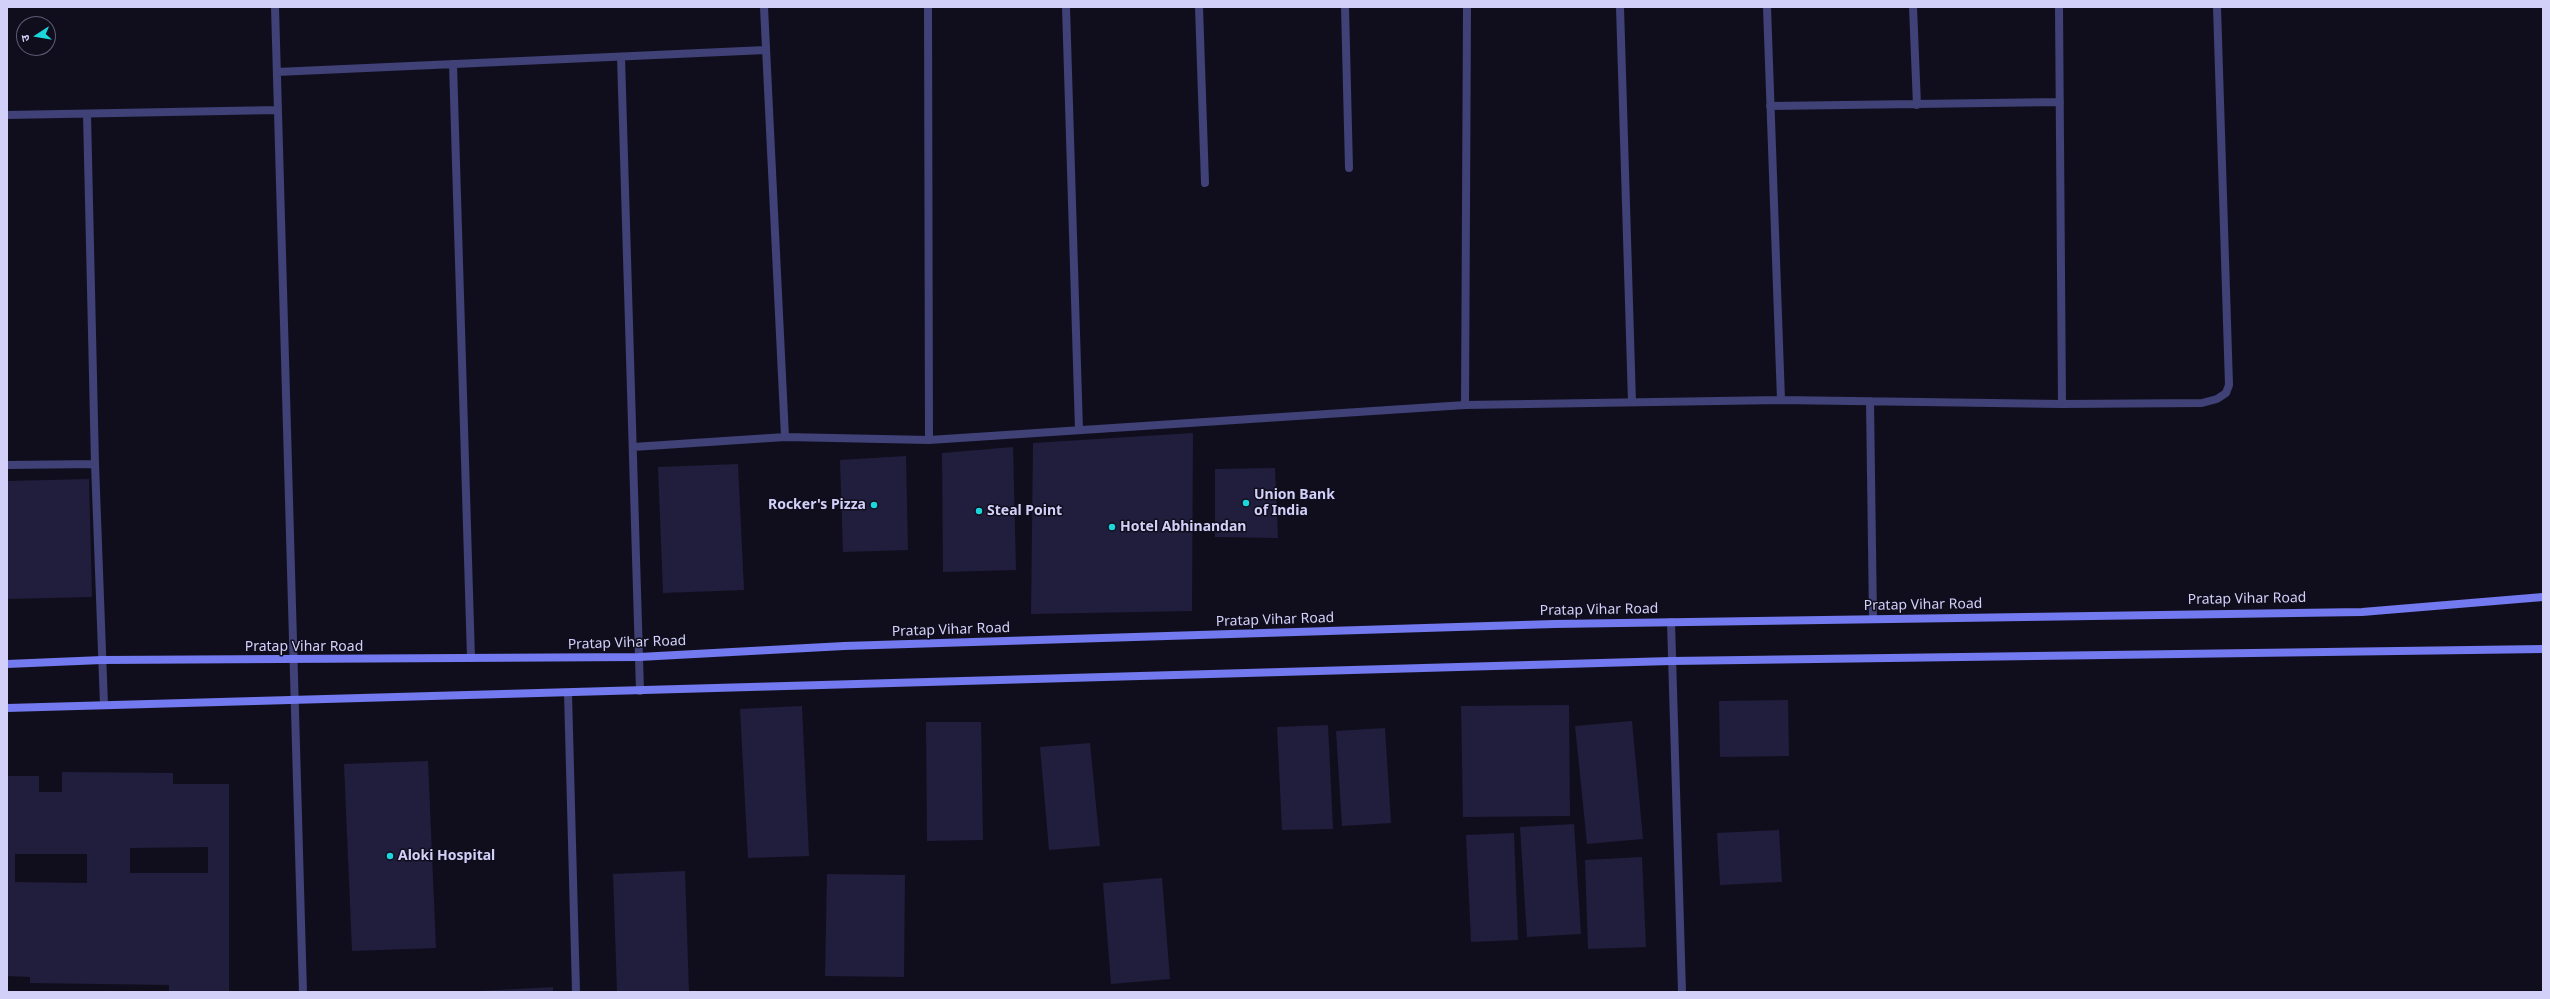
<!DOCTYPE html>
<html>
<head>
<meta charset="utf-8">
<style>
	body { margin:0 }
	#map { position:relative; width:2550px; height:999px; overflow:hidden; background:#100e1d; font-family:"Noto Sans","Noto Sans Devanagari",sans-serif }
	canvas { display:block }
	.frame { position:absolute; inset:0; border:8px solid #d2d0f9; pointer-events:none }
	.north { position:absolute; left:16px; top:16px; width:40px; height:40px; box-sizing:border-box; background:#100e1d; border:1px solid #5e5c75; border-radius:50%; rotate:258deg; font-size:11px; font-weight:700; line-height:16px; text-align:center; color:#d2d0f9 }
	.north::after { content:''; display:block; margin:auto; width:14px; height:18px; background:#1bd6db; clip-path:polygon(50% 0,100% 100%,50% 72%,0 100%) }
</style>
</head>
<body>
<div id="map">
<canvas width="2550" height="999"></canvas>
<div class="frame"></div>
<div class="north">उ</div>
</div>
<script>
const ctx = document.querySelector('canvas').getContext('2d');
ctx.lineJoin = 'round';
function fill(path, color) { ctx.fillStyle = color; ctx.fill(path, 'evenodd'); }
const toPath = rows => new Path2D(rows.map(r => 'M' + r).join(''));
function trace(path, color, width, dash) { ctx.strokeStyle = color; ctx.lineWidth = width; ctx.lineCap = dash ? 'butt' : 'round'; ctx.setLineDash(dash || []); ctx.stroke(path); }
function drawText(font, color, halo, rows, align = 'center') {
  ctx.font = font + ' "Noto Sans",sans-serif'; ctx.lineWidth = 3; ctx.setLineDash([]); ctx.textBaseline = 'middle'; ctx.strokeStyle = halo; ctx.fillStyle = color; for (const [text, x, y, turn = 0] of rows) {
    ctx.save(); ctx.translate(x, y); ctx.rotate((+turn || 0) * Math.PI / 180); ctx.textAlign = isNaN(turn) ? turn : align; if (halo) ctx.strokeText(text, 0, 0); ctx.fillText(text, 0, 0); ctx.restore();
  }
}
const building = toPath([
	[1193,433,1192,611,1031,614,1033,443],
	[1013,447,1016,570,943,572,942,453],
	[906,456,908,550,843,552,840,460],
	[738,464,744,590,663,593,658,467],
	[1275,468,1278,538,1215,537,1215,469],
	[89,479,92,597,7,599,7,481],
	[1788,700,1789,756,1720,757,1719,701],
	[1569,705,1570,816,1463,817,1461,706],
	[802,706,809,856,748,858,740,709],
	[1632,721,1643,839,1587,844,1575,726],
	[926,722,981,722,983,840,927,841],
	[1328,725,1333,829,1282,830,1277,727],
	[1385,728,1391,823,1342,826,1336,731],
	[1090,743,1100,846,1049,850,1040,747],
	[428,761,436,948,352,951,344,764],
	[62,772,173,773,173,784,229,784,229,992,169,992,169,985,30,983,30,977,7,976,7,776,39,776,39,792,62,792],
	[208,847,208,873,130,873,130,848],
	[15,854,87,854,87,883,15,882],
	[1574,824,1581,934,1527,937,1520,827],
	[1779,830,1782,882,1720,885,1717,833],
	[1514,833,1518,940,1471,942,1466,835],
	[1642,857,1646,947,1588,949,1585,860],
	[685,871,689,992,617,992,613,874],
	[827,874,905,875,904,977,825,976],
	[1162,878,1170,979,1111,984,1103,883],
	[553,987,553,992,479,992,479,991]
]);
const lane = toPath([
	[638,624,640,691]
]);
const street = toPath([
	[275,7,303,992],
	[928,7,929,440],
	[1066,7,1079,430],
	[1199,7,1205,183],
	[1345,7,1349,168],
	[1620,7,1632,402],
	[1767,7,1781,400],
	[1913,7,1917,105],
	[2059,7,2062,404],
	[621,57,638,624],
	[453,64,471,658],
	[277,72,766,50],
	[1770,106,2060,102],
	[87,114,95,464,104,705],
	[7,115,278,110],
	[1870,401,1873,619],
	[1465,405,1467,7],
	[785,437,929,440,1465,405,1781,400,2062,404,2202,403,2217,399,2226,393,2229,385,2217,7],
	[633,447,785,437,764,7],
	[7,465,95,464],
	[1671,622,1682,992],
	[568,693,576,992]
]);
const secondary = toPath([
	[7,664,102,660,639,657,844,646,1554,624,2362,612,2543,597],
	[7,708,1671,661,2543,649]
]);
const markers = [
	[1246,503,4,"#1bd6db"],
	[874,505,4,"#1bd6db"],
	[979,511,4,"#1bd6db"],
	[1112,527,4,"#1bd6db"],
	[390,856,4,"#1bd6db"]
];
const poiNames = [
	["Union Bank",1254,495],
	["of India",1254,511],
	["Rocker's Pizza",866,505,"right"],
	["Steal Point",987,511],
	["Hotel Abhinandan",1120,527],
	["Aloki Hospital",398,856]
];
const streetNames = [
	["Pratap Vihar Road",2247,599,-1],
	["Pratap Vihar Road",1923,605,-1],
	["Pratap Vihar Road",1599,610,-1],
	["Pratap Vihar Road",1275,620,-2],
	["Pratap Vihar Road",951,630,-2],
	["Pratap Vihar Road",627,643,-2],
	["Pratap Vihar Road",304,647]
];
fill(building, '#211d3c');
trace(lane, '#3f4177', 8);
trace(street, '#3f4177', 8);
trace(secondary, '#7379ee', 8);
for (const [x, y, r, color] of markers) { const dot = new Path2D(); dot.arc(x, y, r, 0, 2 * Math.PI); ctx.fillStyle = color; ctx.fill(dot); trace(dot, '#100e1d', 1.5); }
drawText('bold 14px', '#d2d0f9', '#100e1d', poiNames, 'left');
drawText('14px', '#d2d0f9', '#100e1d', streetNames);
</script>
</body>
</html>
